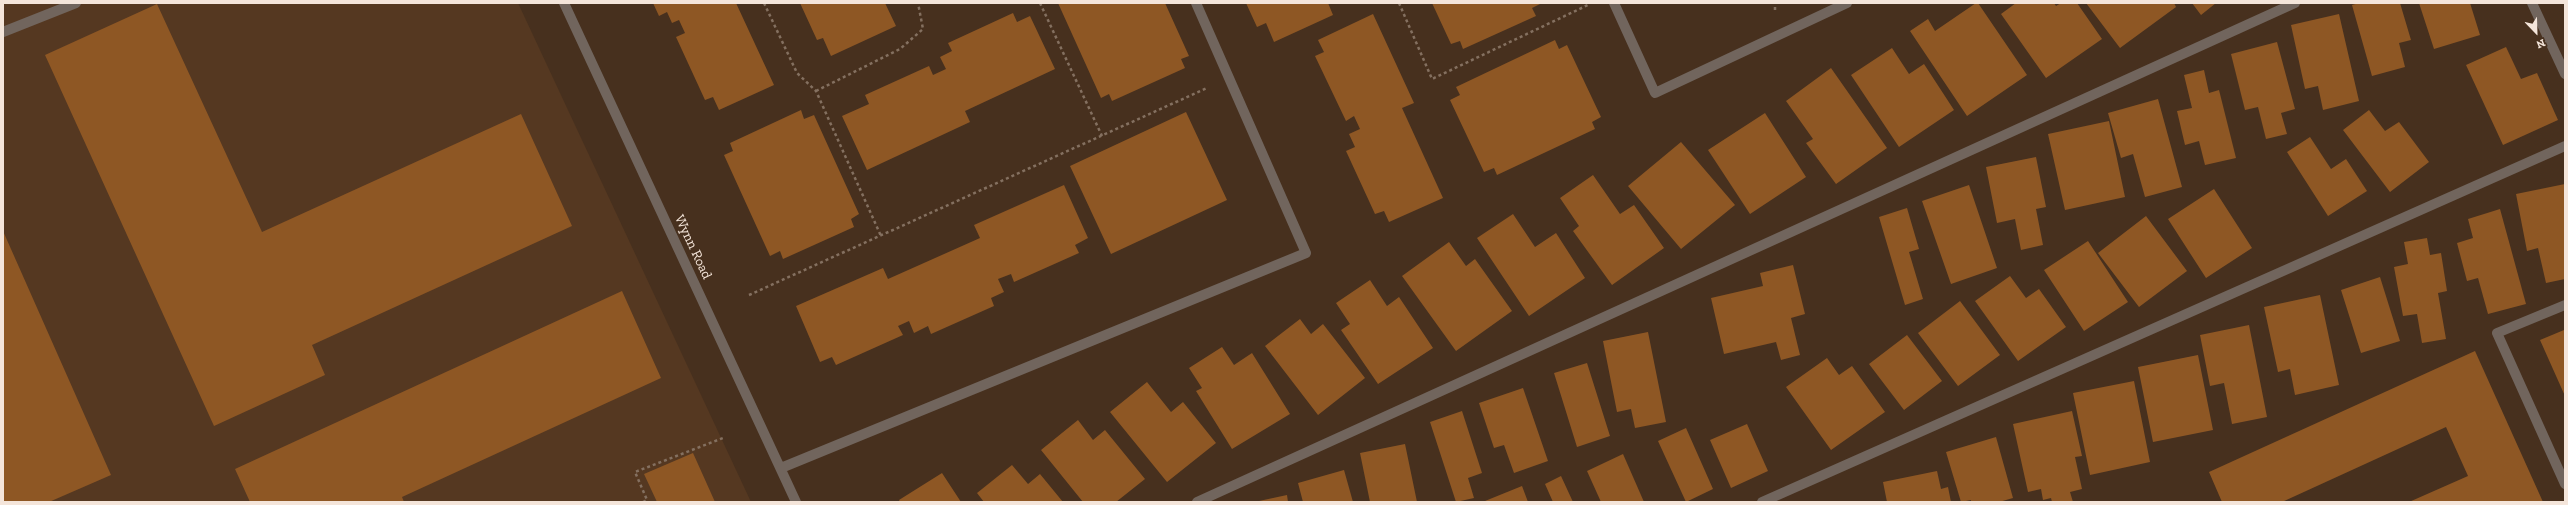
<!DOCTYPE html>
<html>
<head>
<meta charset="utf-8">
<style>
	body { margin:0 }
	#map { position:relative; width:2568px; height:505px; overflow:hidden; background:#47301e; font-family:"Zilla Slab",serif }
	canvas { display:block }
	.frame { position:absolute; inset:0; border:4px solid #f4e5da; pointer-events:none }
	.north { position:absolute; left:2516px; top:12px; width:40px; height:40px; -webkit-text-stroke:3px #47301e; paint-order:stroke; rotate:157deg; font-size:11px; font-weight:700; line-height:16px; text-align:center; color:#f4e5da }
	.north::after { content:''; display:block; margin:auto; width:14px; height:18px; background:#f4e5da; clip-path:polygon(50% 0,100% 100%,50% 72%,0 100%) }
</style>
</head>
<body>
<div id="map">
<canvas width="2568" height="505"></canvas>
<div class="frame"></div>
<div class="north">N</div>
</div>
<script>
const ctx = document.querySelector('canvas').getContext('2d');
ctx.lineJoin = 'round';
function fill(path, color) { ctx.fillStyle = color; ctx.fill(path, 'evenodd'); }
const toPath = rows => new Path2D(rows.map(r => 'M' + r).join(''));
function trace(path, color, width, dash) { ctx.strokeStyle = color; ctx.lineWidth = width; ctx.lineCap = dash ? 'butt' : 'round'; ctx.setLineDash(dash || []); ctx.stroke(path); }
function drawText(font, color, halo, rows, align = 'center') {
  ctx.font = font + ' "Zilla Slab",serif'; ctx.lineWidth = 3; ctx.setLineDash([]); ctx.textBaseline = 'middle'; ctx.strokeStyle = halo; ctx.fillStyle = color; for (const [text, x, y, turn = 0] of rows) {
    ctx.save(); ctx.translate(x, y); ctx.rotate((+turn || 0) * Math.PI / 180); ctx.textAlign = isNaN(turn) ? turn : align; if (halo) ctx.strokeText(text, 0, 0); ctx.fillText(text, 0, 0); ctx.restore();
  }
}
const built = toPath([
	[3,3,518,3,751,502,3,502]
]);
const building = toPath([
	[653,3,736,3,774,85,719,110,713,97,705,100,676,37,685,33,679,20,672,23,667,12,659,16],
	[800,3,885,3,896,26,831,56,823,38,817,40],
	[1058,3,1165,3,1189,56,1181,59,1185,68,1112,101,1109,94,1101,98],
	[1246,3,1328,3,1333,15,1274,42,1266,23,1257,27],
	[1432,3,1542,3,1532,8,1536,16,1463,49,1460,41,1451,44],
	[1976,3,1978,3,2027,75,1967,116,1910,31,1928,19,1935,31],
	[2016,3,2054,3,2056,6,2061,3,2077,3,2102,39,2046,78,2001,14],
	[2086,3,2174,3,2176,7,2120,48],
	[2192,3,2216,3,2201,15],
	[2359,3,2400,3,2411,40,2399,43,2405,67,2372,76,2352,5],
	[2419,3,2470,3,2480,35,2434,49],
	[157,4,262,232,521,114,572,226,312,345,325,375,214,426,45,55],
	[1013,13,1017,22,1030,16,1055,69,965,111,970,122,867,170,842,116,869,104,865,95,929,66,933,75,946,69,940,57,952,51,948,43],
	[1373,14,1414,103,1402,108,1443,198,1389,222,1384,211,1375,214,1346,151,1355,147,1349,134,1360,129,1354,116,1346,121,1315,56,1324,52,1318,40],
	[2339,14,2359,101,2323,110,2318,86,2305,89,2291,25],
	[1555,40,1559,49,1567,45,1601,117,1592,122,1595,129,1497,175,1494,168,1484,172,1450,100,1460,95,1456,87],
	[2277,42,2295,109,2281,113,2287,134,2266,139,2258,107,2245,110,2231,54],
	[2506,47,2521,79,2537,73,2558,120,2503,145,2466,65],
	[1892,48,1909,74,1924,64,1954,110,1899,147,1851,75],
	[1831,68,1887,148,1836,184,1806,143,1813,139,1786,101],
	[2204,70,2209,93,2219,90,2236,158,2205,165,2199,141,2185,145,2177,111,2192,108,2184,75],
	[2158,99,2182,187,2145,197,2133,154,2121,158,2108,113],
	[801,110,804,119,814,115,859,214,851,219,854,227,783,259,780,251,770,256,724,155,733,151,730,143],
	[2369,110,2385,131,2399,122,2429,162,2390,192,2343,130],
	[1186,112,1227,200,1111,254,1070,166],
	[1765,113,1806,177,1750,214,1708,150],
	[2109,121,2125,197,2065,210,2048,134],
	[2310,137,2331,169,2346,159,2367,191,2328,216,2287,152],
	[1681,142,1735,205,1681,249,1628,186],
	[2036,157,2046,207,2036,209,2043,245,2021,250,2015,219,1997,223,1986,167],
	[1593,175,1620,214,1634,205,1664,248,1612,285,1573,231,1579,226,1560,198],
	[2565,184,2565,279,2546,283,2538,248,2527,251,2516,194],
	[1064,185,1088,238,1075,245,1079,253,1014,282,1011,274,998,279,1004,292,991,298,994,306,931,334,928,326,914,333,909,321,898,326,903,335,836,365,832,357,820,362,796,306,883,268,888,279,980,238,974,225],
	[1969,185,1997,268,1951,284,1922,201],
	[2214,189,2252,248,2206,278,2168,219],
	[1907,208,1919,249,1909,252,1923,299,1905,305,1879,217],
	[2500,209,2526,304,2488,314,2478,278,2467,281,2457,243,2473,238,2468,219],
	[1513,214,1535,247,1556,233,1585,278,1529,316,1477,238],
	[2146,216,2187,271,2139,307,2098,253],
	[3,231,111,475,49,502,3,502],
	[2427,238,2430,255,2441,253,2447,291,2438,293,2446,339,2422,343,2417,314,2403,316,2394,267,2408,264,2404,242],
	[2088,241,2128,302,2084,331,2044,270],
	[1449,242,1466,266,1475,259,1512,311,1456,351,1402,276],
	[1793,265,1805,314,1791,318,1800,355,1781,360,1776,342,1724,354,1711,298,1763,286,1760,273],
	[2010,276,2026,298,2039,289,2066,327,2018,361,1975,301],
	[2380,277,2400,341,2361,353,2341,290],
	[1370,280,1387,306,1399,297,1433,348,1378,384,1341,330,1350,324,1336,303],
	[622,291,661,378,402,497,404,502,250,502,235,469],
	[2320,295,2339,385,2295,395,2290,369,2278,372,2264,307],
	[1960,301,2000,355,1958,386,1918,333],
	[1300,319,1311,334,1323,324,1365,378,1318,415,1265,346],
	[2249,325,2267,417,2232,424,2224,383,2210,386,2200,335],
	[2564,330,2565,332,2565,396,2540,340],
	[1648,332,1666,422,1635,428,1631,409,1617,412,1603,341],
	[1907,335,1942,381,1904,410,1869,364],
	[1222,347,1234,365,1252,353,1290,414,1232,449,1196,391,1202,388,1189,368],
	[2475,351,2543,502,2409,502,2468,476,2446,427,2282,502,2222,502,2209,472],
	[2198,355,2213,430,2153,442,2138,367],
	[1827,358,1839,375,1852,366,1885,412,1831,450,1786,387],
	[1587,363,1610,436,1577,447,1554,373],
	[2134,381,2150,462,2090,475,2073,393],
	[1147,382,1171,412,1183,402,1216,443,1167,482,1110,412],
	[1523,388,1548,461,1514,473,1504,445,1494,448,1479,403],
	[1462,411,1482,473,1468,478,1474,498,1456,502,1430,422],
	[2072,411,2082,456,2075,457,2082,489,2070,492,2073,502,2052,502,2051,498,2043,500,2041,489,2028,492,2013,424],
	[1078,420,1093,440,1105,430,1145,479,1116,502,1083,502,1041,450],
	[1747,424,1768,471,1731,488,1710,440],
	[1686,428,1713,489,1686,502,1658,441],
	[1996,437,2013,498,1999,502,1971,502,1971,500,1961,502,1946,452],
	[1405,444,1417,502,1370,502,1360,453],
	[693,453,715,502,657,502,644,474],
	[1623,454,1644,502,1601,502,1587,471],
	[1012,465,1028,484,1040,474,1063,502,984,502,977,493],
	[1344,470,1353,502,1303,502,1298,483],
	[1937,471,1941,489,1948,487,1951,502,1887,502,1883,482],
	[942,473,961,502,900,502,899,500],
	[1561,476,1573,502,1553,502,1545,484],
	[1522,486,1528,502,1486,502,1485,501],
	[1287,495,1288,502,1259,502,1259,501]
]);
const path = toPath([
	[764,3,797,73,816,91,881,236],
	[1040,3,1102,136],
	[1399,3,1432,79,1590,4],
	[1775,10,1775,3],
	[816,91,900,49,923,29,918,3],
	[749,295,1207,88],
	[643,502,647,500,635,472,723,438]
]);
const minor = toPath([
	[564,3,796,502],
	[1614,3,1655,93,1847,3],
	[2532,3,2565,74],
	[3,32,76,3],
	[2565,305,2497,333,2565,484],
	[781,468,1306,253,1196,3],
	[1197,502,2295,3],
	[1762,502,2565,146]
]);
const streetNames = [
	["Wynn Road",693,247,65]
];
fill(built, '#553821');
fill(building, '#8e5724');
trace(path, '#847060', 2.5, [3, 3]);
trace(minor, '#71655d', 10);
drawText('14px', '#f4e5da', '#47301e', streetNames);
</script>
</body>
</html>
